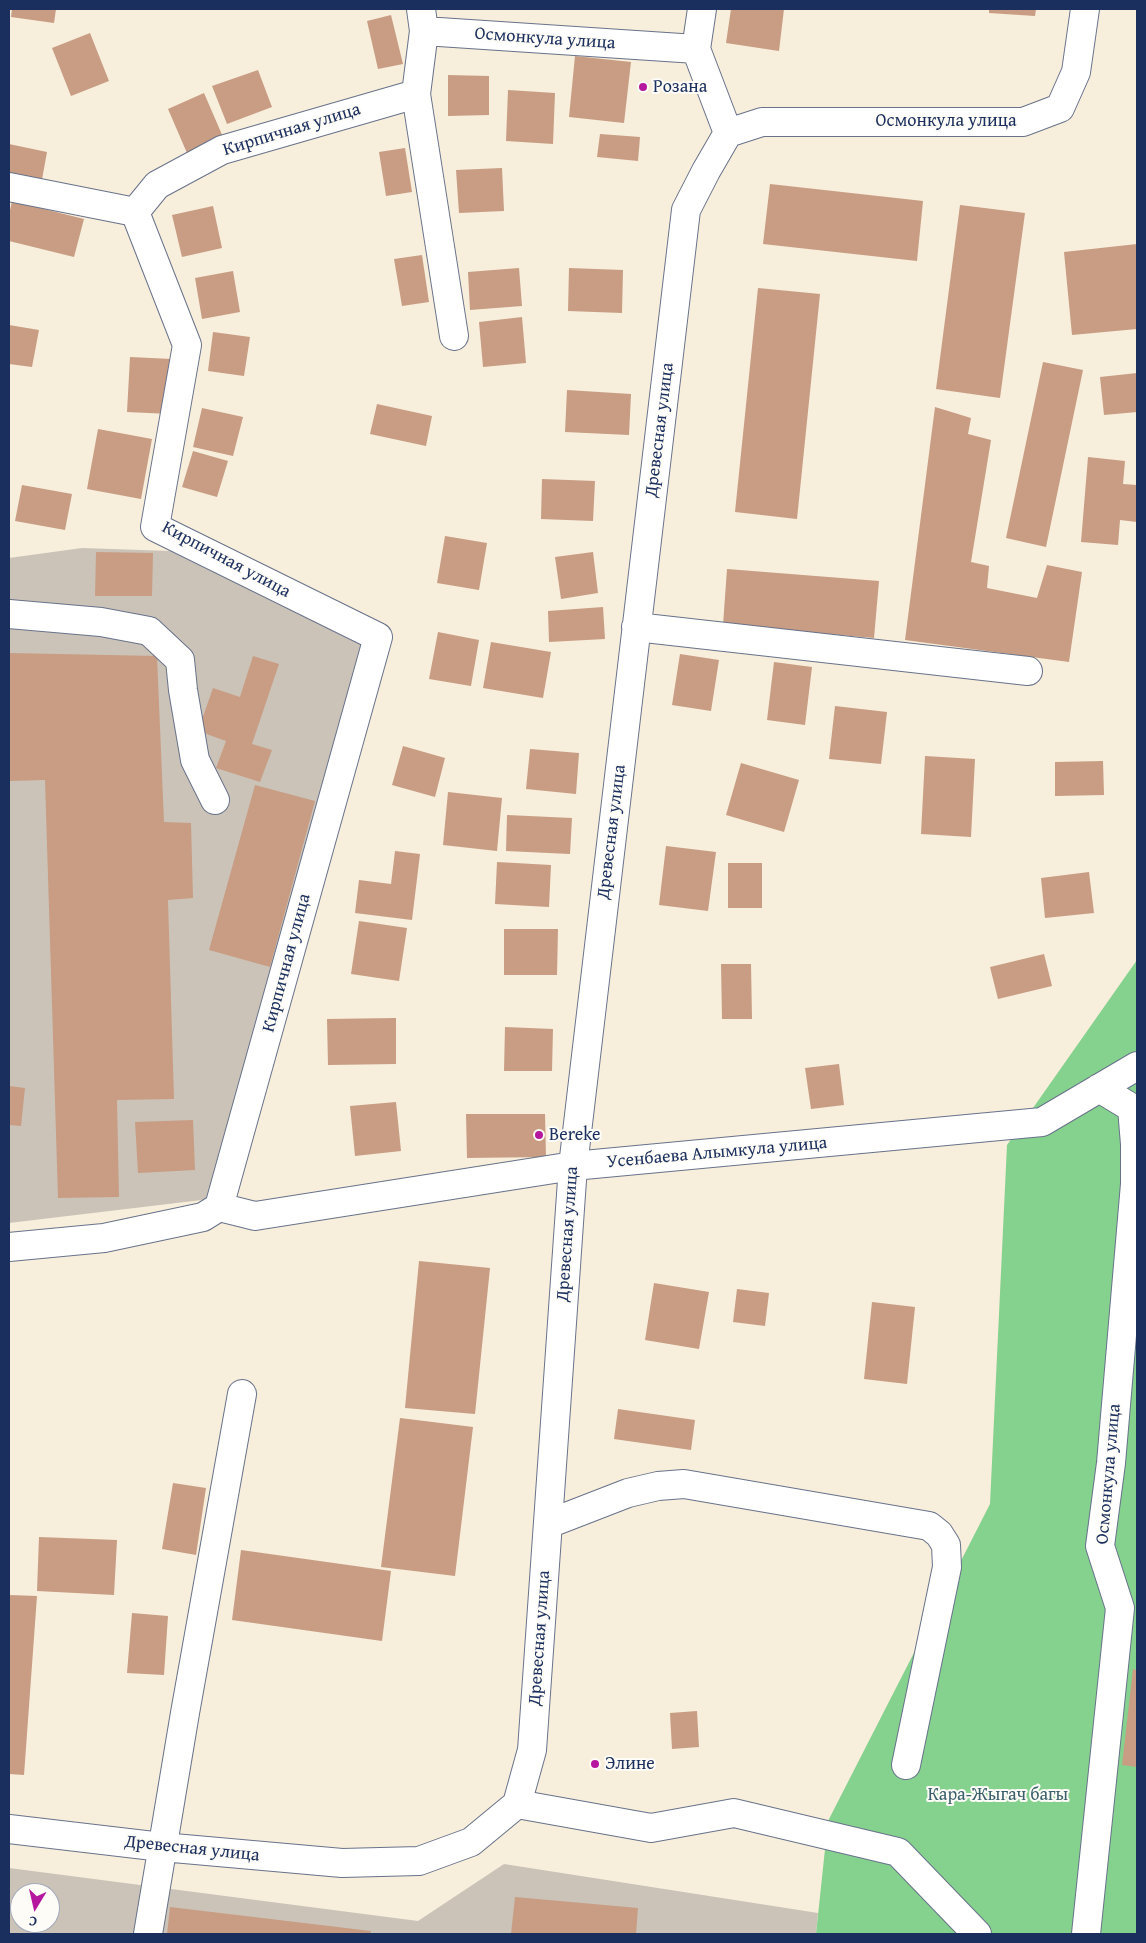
<!DOCTYPE html>
<html>
<head>
<meta charset="utf-8">
<style>
	body { margin:0 }
	#map { position:relative; width:1146px; height:1943px; overflow:hidden; background:#f7eedc; font-family:"Gentium Book Plus",serif }
	canvas { display:block }
	.frame { position:absolute; inset:0; border:10px solid #1b2f5e; pointer-events:none }
	.north { position:absolute; left:10px; top:1883px; width:50px; height:50px; box-sizing:border-box; background:#fdfcf7; border:1px solid #a3aaba; border-radius:50%; rotate:189deg; font-size:14px; font-weight:700; line-height:20px; text-align:center; color:#1b2f5e }
	.north::after { content:''; display:block; margin:auto; width:18px; height:22px; background:#b5179e; clip-path:polygon(50% 0,100% 100%,50% 72%,0 100%) }
</style>
</head>
<body>
<div id="map">
<canvas width="1146" height="1943"></canvas>
<div class="frame"></div>
<div class="north">С</div>
</div>
<script>
const ctx = document.querySelector('canvas').getContext('2d');
ctx.lineJoin = 'round';
function fill(path, color) { ctx.fillStyle = color; ctx.fill(path, 'evenodd'); }
const toPath = rows => new Path2D(rows.map(r => 'M' + r).join(''));
function trace(path, color, width, dash) { ctx.strokeStyle = color; ctx.lineWidth = width; ctx.lineCap = dash ? 'butt' : 'round'; ctx.setLineDash(dash || []); ctx.stroke(path); }
function drawText(font, color, halo, rows, align = 'center') {
  ctx.font = font + ' "Gentium Book Plus",serif'; ctx.lineWidth = 4; ctx.setLineDash([]); ctx.textBaseline = 'middle'; ctx.strokeStyle = halo; ctx.fillStyle = color; for (const [text, x, y, turn = 0] of rows) {
    ctx.save(); ctx.translate(x, y); ctx.rotate((+turn || 0) * Math.PI / 180); ctx.textAlign = isNaN(turn) ? turn : align; if (halo) ctx.strokeText(text, 0, 0); ctx.fillText(text, 0, 0); ctx.restore();
  }
}
const industrial = toPath([
	[82,548,170,551,365,647,210,1199,9,1223,9,558],
	[504,1864,818,1913,816,1934,9,1934,9,1868,418,1921],
	[20,1893,50,1893,50,1923,20,1923]
]);
const green = toPath([
	[1137,960,1137,1934,816,1934,828,1821,990,1504,1007,1145]
]);
const building = toPath([
	[12,9,56,9,54,23,11,17],
	[731,9,784,9,779,51,726,43],
	[989,9,1036,9,1035,16,989,13],
	[391,15,403,64,378,69,367,21],
	[90,33,109,81,71,96,52,48],
	[575,56,631,62,624,123,569,117],
	[258,70,272,107,227,124,212,86],
	[448,75,489,76,489,115,448,116],
	[508,90,555,93,553,144,506,141],
	[204,93,223,137,187,153,168,109],
	[600,134,640,137,638,161,597,157],
	[9,144,47,152,41,185,9,178],
	[405,148,412,192,386,196,379,152],
	[502,168,504,211,459,213,456,170],
	[770,184,923,201,917,261,763,244],
	[12,201,84,219,74,257,9,241,9,215],
	[960,205,1025,213,1000,398,936,389],
	[213,206,222,248,182,257,172,215],
	[1137,244,1137,329,1072,335,1064,252],
	[422,255,429,302,402,306,394,259],
	[519,268,522,306,470,310,468,272],
	[569,268,623,270,622,313,568,311],
	[233,271,240,312,202,319,195,278],
	[758,288,820,294,797,519,735,512],
	[522,317,526,363,483,367,479,322],
	[9,325,39,330,32,367,9,364],
	[213,332,250,337,244,376,208,371],
	[130,357,172,359,170,414,127,412],
	[1043,362,1083,370,1046,547,1006,538],
	[1137,373,1137,412,1104,415,1100,377],
	[567,390,631,394,629,435,565,432],
	[377,404,432,416,426,446,370,434],
	[935,407,971,418,968,434,991,440,971,562,989,566,987,588,1037,598,1047,565,1082,572,1069,662,905,640],
	[202,408,243,417,233,456,193,447],
	[98,429,152,439,141,499,87,489],
	[193,451,228,461,217,497,182,487],
	[1088,457,1125,461,1123,484,1137,485,1137,522,1120,520,1118,545,1081,542],
	[542,479,595,481,593,521,541,519],
	[22,485,72,494,65,530,15,521],
	[445,536,487,543,479,590,437,583],
	[96,552,153,553,152,596,95,596],
	[593,552,598,593,561,599,555,557],
	[727,569,879,581,874,638,723,625],
	[603,607,605,639,549,642,548,611],
	[438,632,479,640,471,686,429,679],
	[491,642,551,652,543,698,483,688],
	[9,653,157,656,164,822,191,823,193,898,168,900,174,1099,117,1100,119,1197,58,1198,45,780,9,781],
	[680,654,719,660,711,711,672,705],
	[253,656,279,664,252,744,272,750,260,782,216,768,226,741,198,731,213,688,240,697],
	[774,662,812,667,805,725,767,720],
	[835,706,887,712,881,764,829,759],
	[403,746,445,758,435,797,392,785],
	[530,749,579,753,576,794,526,789],
	[925,756,975,759,971,837,921,834],
	[1103,761,1104,795,1055,796,1055,762],
	[741,763,799,780,784,832,726,815],
	[255,785,315,801,270,967,209,950],
	[448,792,502,798,497,851,443,845],
	[507,815,572,818,570,854,506,851],
	[666,846,716,852,708,911,659,905],
	[395,851,420,854,412,920,355,913,359,880,391,884],
	[497,862,551,865,549,907,495,904],
	[728,863,762,863,762,908,728,908],
	[1089,872,1094,913,1045,918,1041,878],
	[359,921,407,928,399,981,351,974],
	[504,929,558,929,557,975,504,975],
	[1044,954,1052,986,998,999,990,967],
	[721,964,751,964,752,1019,722,1019],
	[396,1018,396,1064,328,1065,327,1019],
	[505,1027,553,1029,552,1071,504,1071],
	[839,1064,844,1105,811,1109,805,1068],
	[9,1086,25,1088,21,1126,9,1125],
	[396,1102,401,1151,355,1156,350,1106],
	[466,1114,545,1114,546,1157,467,1158],
	[193,1120,195,1170,138,1173,135,1122],
	[419,1261,490,1268,475,1414,405,1408],
	[654,1283,709,1292,699,1349,645,1340],
	[737,1289,769,1293,765,1326,733,1322],
	[872,1302,915,1307,907,1384,864,1379],
	[618,1409,695,1420,691,1450,614,1439],
	[400,1418,473,1427,455,1576,381,1567],
	[173,1483,206,1488,196,1555,162,1549],
	[39,1537,117,1540,114,1595,37,1591],
	[241,1550,391,1571,382,1641,232,1620],
	[9,1595,37,1596,24,1775,9,1774],
	[132,1613,168,1616,164,1675,127,1673],
	[1133,1669,1137,1670,1137,1767,1122,1765],
	[697,1711,699,1747,672,1749,670,1713],
	[515,1897,638,1908,636,1934,511,1934],
	[170,1907,371,1931,370,1934,167,1934]
]);
const minor = toPath([
	[421,9,424,31,416,94,222,150,157,185,135,212,187,345,155,527,378,637,219,1207,255,1216,573,1166,1042,1122,1137,1066],
	[702,9,696,49,728,133],
	[424,31,696,49],
	[416,94,454,336],
	[728,133,762,122,1023,122,1060,108,1076,72,1085,9],
	[9,187,135,212],
	[9,614,101,622,149,631,180,660,183,690,195,760,215,800],
	[636,627,1028,671],
	[9,1247,104,1238,203,1217,219,1207],
	[548,1524,628,1493,658,1486,684,1484,929,1526,939,1534,946,1545,947,1567,906,1765],
	[517,1804,651,1828,734,1813,898,1852,977,1934],
	[9,1829,162,1847,342,1863,419,1861,471,1842,517,1804,532,1750,573,1166,686,210,706,171,728,133],
	[148,1934,185,1713,242,1394],
	[1086,1934,1120,1608,1100,1546,1111,1463,1135,1184,1135,1144,1132,1108,1099,1088]
]);
const markers = [
	[643,87,5,"#b5179e"],
	[539,1135,5,"#b5179e"],
	[595,1764,5,"#b5179e"]
];
const streetNames = [
	["Осмонкула улица",545,39,4],
	["Осмонкула улица",946,121],
	["Кирпичная улица",292,130,-17],
	["Древесная улица",660,430,-83],
	["Кирпичная улица",226,560,28],
	["Древесная улица",612,832,-83],
	["Кирпичная улица",287,963,-75],
	["Усенбаева Алымкула улица",717,1153,-5],
	["Древесная улица",568,1234,-86],
	["Осмонкула улица",1109,1474,-85],
	["Древесная улица",540,1638,-86],
	["Древесная улица",192,1849,6]
];
const poiNames = [
	["Розана",653,87],
	["Bereke",549,1135],
	["Элине",605,1764]
];
const parkNames = [
	["Кара-Жыгач багы",998,1795]
];
fill(industrial, '#cbc3b8');
fill(green, '#85d18e');
fill(building, '#c89d83');
trace(minor, '#68728a', 30);
trace(minor, '#fff', 28);
for (const [x, y, r, color] of markers) { const dot = new Path2D(); dot.arc(x, y, r, 0, 2 * Math.PI); ctx.fillStyle = color; ctx.fill(dot); trace(dot, '#fdfcf7', 2); }
drawText('18px', '#1b2f5e', '#fdfcf7', streetNames);
drawText('18px', '#1b2f5e', '#fdfcf7', poiNames, 'left');
drawText('18px', '#3b606c', '#fdfcf7', parkNames);
</script>
</body>
</html>
